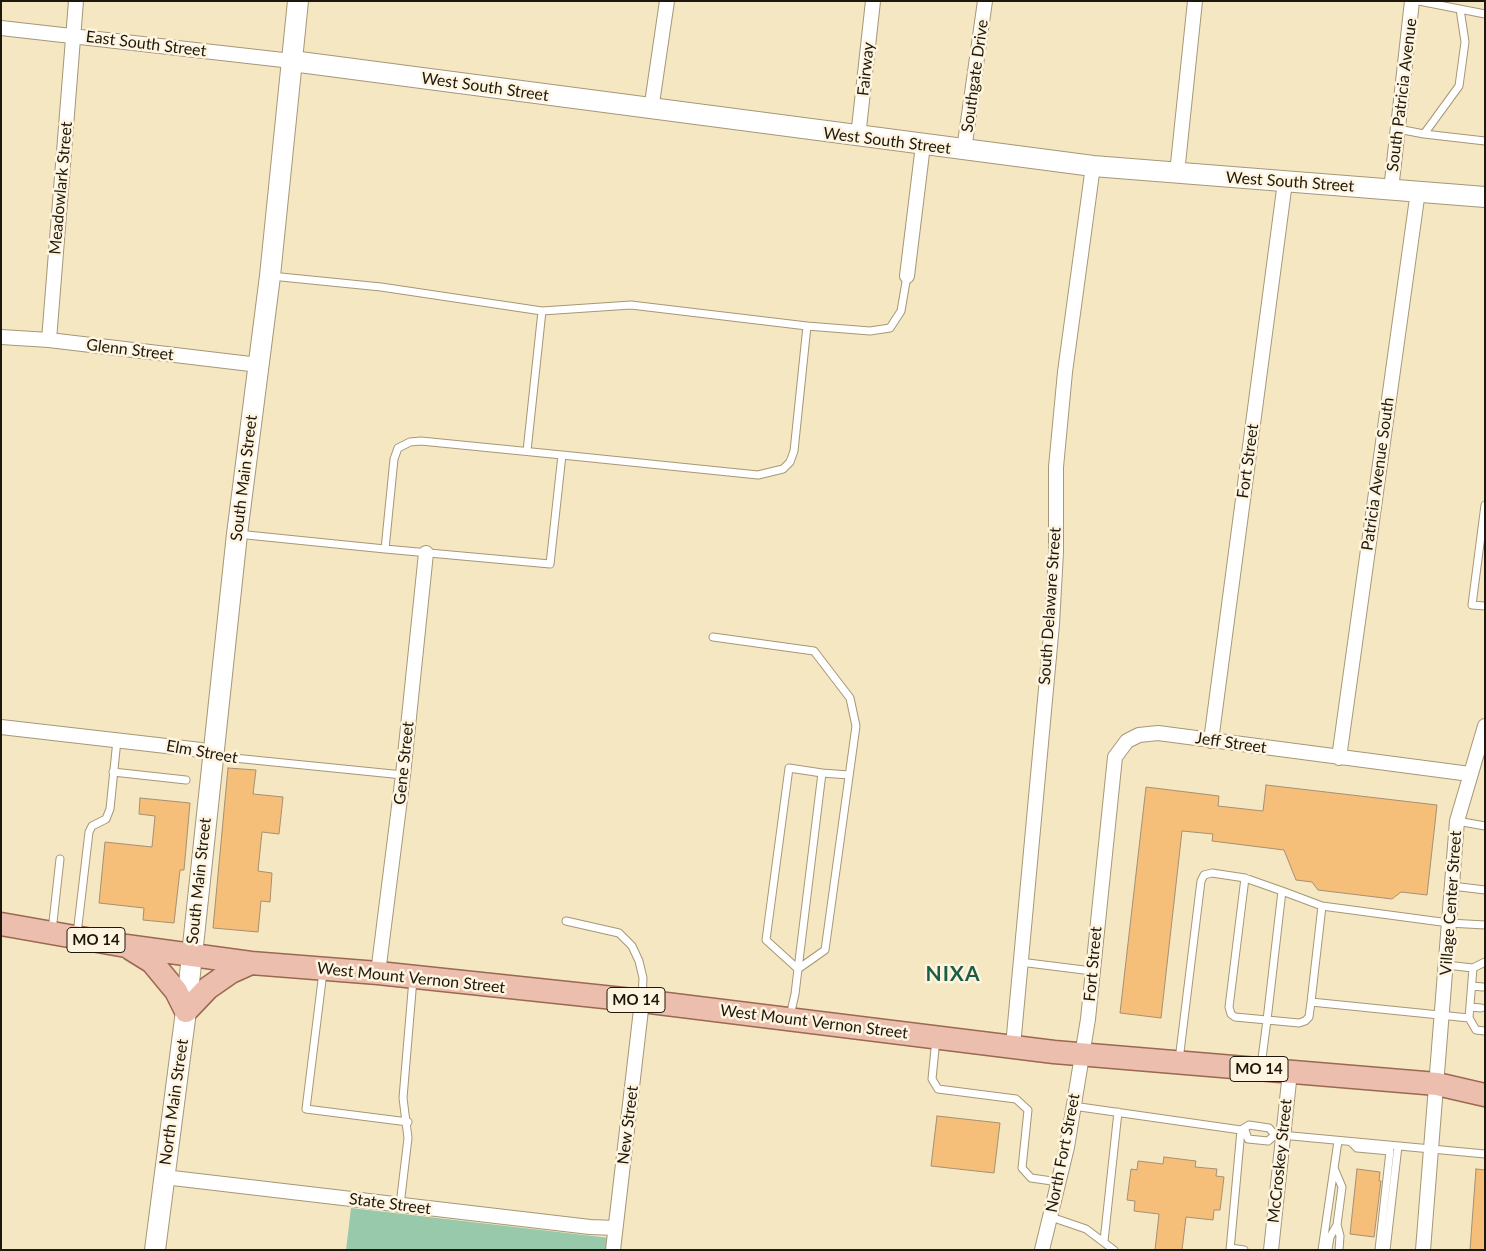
<!DOCTYPE html>
<html>
<head>
<meta charset="utf-8">
<style>
	body { margin:0 }
	#map { position:relative; width:1486px; height:1251px; overflow:hidden; background:#f6e7c3; font-family:Lato,sans-serif }
	canvas { display:block }
	.frame { position:absolute; inset:0; border:2px solid #1d180b; pointer-events:none }
</style>
</head>
<body>
<div id="map">
<canvas width="1486" height="1251"></canvas>
<div class="frame"></div>
</div>
<script>
const ctx = document.querySelector('canvas').getContext('2d');
ctx.lineJoin = 'round';
function fill(path, color) { ctx.fillStyle = color; ctx.fill(path, 'evenodd'); }
const toPath = rows => new Path2D(rows.map(r => 'M' + r).join(''));
function trace(path, color, width, dash) { ctx.strokeStyle = color; ctx.lineWidth = width; ctx.lineCap = dash ? 'butt' : 'round'; ctx.setLineDash(dash || []); ctx.stroke(path); }
function drawText(font, color, halo, rows, align = 'center') {
  ctx.font = font + ' Lato,sans-serif'; ctx.lineWidth = 5; ctx.setLineDash([]); ctx.textBaseline = 'middle'; ctx.strokeStyle = halo; ctx.fillStyle = color; for (const [text, x, y, turn = 0] of rows) {
    ctx.save(); ctx.translate(x, y); ctx.rotate((+turn || 0) * Math.PI / 180); ctx.textAlign = isNaN(turn) ? turn : align; if (halo) ctx.strokeText(text, 0, 0); ctx.fillText(text, 0, 0); ctx.restore();
  }
}
const green = toPath([
	[351,1208,610,1238,609,1250,346,1250]
]);
const building = toPath([
	[228,768,256,770,253,794,283,797,279,834,262,832,258,871,272,873,270,902,261,901,258,932,213,928,228,768],
	[1266,785,1437,805,1427,895,1401,892,1392,899,1318,890,1312,882,1296,880,1284,850,1212,841,1213,834,1182,831,1161,1018,1120,1013,1146,787,1219,796,1218,806,1263,811,1266,785],
	[140,798,190,803,184,870,180,870,174,923,143,920,144,908,99,903,105,842,152,847,155,816,139,814,140,798],
	[937,1116,1000,1123,994,1173,931,1166,937,1116],
	[1164,1157,1196,1161,1195,1167,1217,1169,1216,1176,1224,1177,1220,1210,1214,1210,1213,1220,1186,1217,1182,1250,1155,1250,1159,1214,1134,1211,1135,1201,1127,1200,1131,1169,1137,1170,1138,1161,1163,1164,1164,1157],
	[1357,1169,1380,1172,1379,1181,1381,1181,1374,1237,1350,1234,1357,1169],
	[1476,1169,1485,1170,1485,1250,1470,1250,1476,1169]
]);
const lane = toPath([
	[1419,1,1485,14],
	[1398,129,1424,134,1459,86,1465,42,1460,9],
	[1424,134,1485,141],
	[271,276,381,287,542,311,631,305,807,326],
	[527,451,542,311],
	[1485,505,1472,605,1485,606],
	[237,534,385,549,394,459,398,448,410,442,421,441,562,455],
	[385,549,550,564,562,455,758,475,783,469,790,462,794,451,807,326,870,331,890,328,901,311,907,276],
	[713,637,814,651,850,698,856,726,825,950,798,969],
	[214,756,403,775],
	[113,772,186,780],
	[822,773,849,775],
	[1457,821,1485,826],
	[1245,878,1282,891,1267,1020,1299,1023,1305,1021,1309,1017,1311,1002],
	[1452,886,1485,890],
	[1282,891,1322,906],
	[566,921,619,933,632,946,639,961,643,978,642,998],
	[52,931,60,859],
	[77,934,89,832,92,826,106,819,110,809,117,740],
	[1020,962,1092,971],
	[1446,965,1473,968,1469,1018,1311,1002,1322,906,1449,923,1485,925],
	[1473,968,1485,962],
	[323,972,306,1109,408,1122],
	[1472,986,1483,987],
	[1470,1007,1481,1008],
	[790,1016,795,994,798,969,822,773,789,768,766,940,798,969],
	[1469,1018,1476,1030,1485,1031],
	[936,1039,932,1079,938,1089,1016,1099,1028,1110,1022,1168,1031,1178,1059,1182],
	[1179,1060,1201,881,1204,875,1212,873,1245,878,1229,1007,1231,1014,1235,1017,1267,1020,1261,1066],
	[1073,1106,1241,1130,1249,1125,1269,1128,1275,1135,1268,1141,1248,1139,1245,1130],
	[1281,1135,1485,1154],
	[1351,1142,1357,1148,1390,1151,1379,1250],
	[1334,1168,1342,1187,1337,1225,1340,1236,1339,1250],
	[400,1205,408,1138,403,1098,413,979],
	[1051,1217,1086,1229,1114,1250],
	[1104,1241,1118,1112],
	[1230,1248,1244,1250],
	[1230,1250,1241,1130],
	[1322,1250,1338,1141],
	[1328,1250,1330,1237,1337,1225],
	[1386,1250,1398,1146]
]);
const street = toPath([
	[1,28,292,61],
	[651,110,667,1],
	[858,137,873,1],
	[964,150,985,1],
	[1177,173,1195,1],
	[1391,190,1412,1],
	[907,276,923,145],
	[1,337,49,340,259,365],
	[49,340,76,1],
	[1,727,201,750,213,756],
	[1211,741,1285,182],
	[1339,758,1418,191],
	[378,973,403,775,426,553],
	[1013,1046,1052,624,1056,552,1056,467,1065,372,1093,166],
	[164,1177,590,1227,615,1228],
	[613,1250,642,1001],
	[1042,1250,1067,1147,1088,1019,1115,757,1127,741,1139,735,1158,733,1470,774],
	[1271,1250,1290,1072],
	[1423,1250,1457,821,1485,726]
]);
const secondary = toPath([
	[292,61,1093,166,1485,197],
	[155,1250,186,1011,237,534,270,276,298,1]
]);
const primary = toPath([
	[1,924,126,946,251,963,378,973,642,1001,1054,1052,1437,1084,1485,1095],
	[131,949,152,962,176,991,186,1011,208,988,231,972,251,963]
]);
const shields = [
	[96,940,58],
	[636,1000,58],
	[1259,1069,58]
];
const shieldNames = [
	["MO 14",96,940],
	["MO 14",636,1000],
	["MO 14",1259,1069]
];
const streetNames = [
	["East South Street",146,44,7],
	["Fairway",866,69,-84],
	["Southgate Drive",975,76,-82],
	["West South Street",485,87,8],
	["South Patricia Avenue",1402,95,-83],
	["West South Street",887,141,7],
	["West South Street",1290,182,4],
	["Meadowlark Street",61,188,-85],
	["Glenn Street",130,350,7],
	["Fort Street",1248,461,-82],
	["Patricia Avenue South",1378,474,-82],
	["South Main Street",244,478,-83],
	["South Delaware Street",1050,606,-86],
	["Jeff Street",1231,743,8],
	["Elm Street",202,752,10],
	["Gene Street",404,763,-84],
	["South Main Street",199,881,-84],
	["Village Center Street",1451,903,-86],
	["Fort Street",1093,964,-85],
	["West Mount Vernon Street",411,978,6],
	["West Mount Vernon Street",814,1022,7],
	["North Main Street",174,1102,-82],
	["New Street",628,1125,-83],
	["North Fort Street",1063,1153,-79],
	["McCroskey Street",1280,1161,-84],
	["State Street",390,1204,7]
];
const districtNames = [
	["NIXA",953,974]
];
fill(green, '#98c9aa');
fill(building, '#f5be79');
trace(building, '#a68f72', 1);
trace(lane, '#a69776', 9);
trace(street, '#a69776', 16);
trace(secondary, '#a69776', 22);
trace(primary, '#9b6851', 25);
trace(lane, '#fff', 7);
trace(street, '#fff', 14);
trace(secondary, '#fff', 20);
trace(primary, '#ecbead', 22);
for (const [x, y, w] of shields) { const box = new Path2D(); box.roundRect(x - w / 2, y - 12.5, w, 25, 4); ctx.fillStyle = '#fef4df'; ctx.fill(box); trace(box, '#1d180b', 1); }
drawText('bold 15px', '#1d180b', null, shieldNames);
drawText('16px', '#1d180b', '#fef4df', streetNames);
ctx.letterSpacing = '1px';
drawText('bold 21px', '#1a5e44', '#fef4df', districtNames);
ctx.letterSpacing = '0px';
</script>
</body>
</html>
